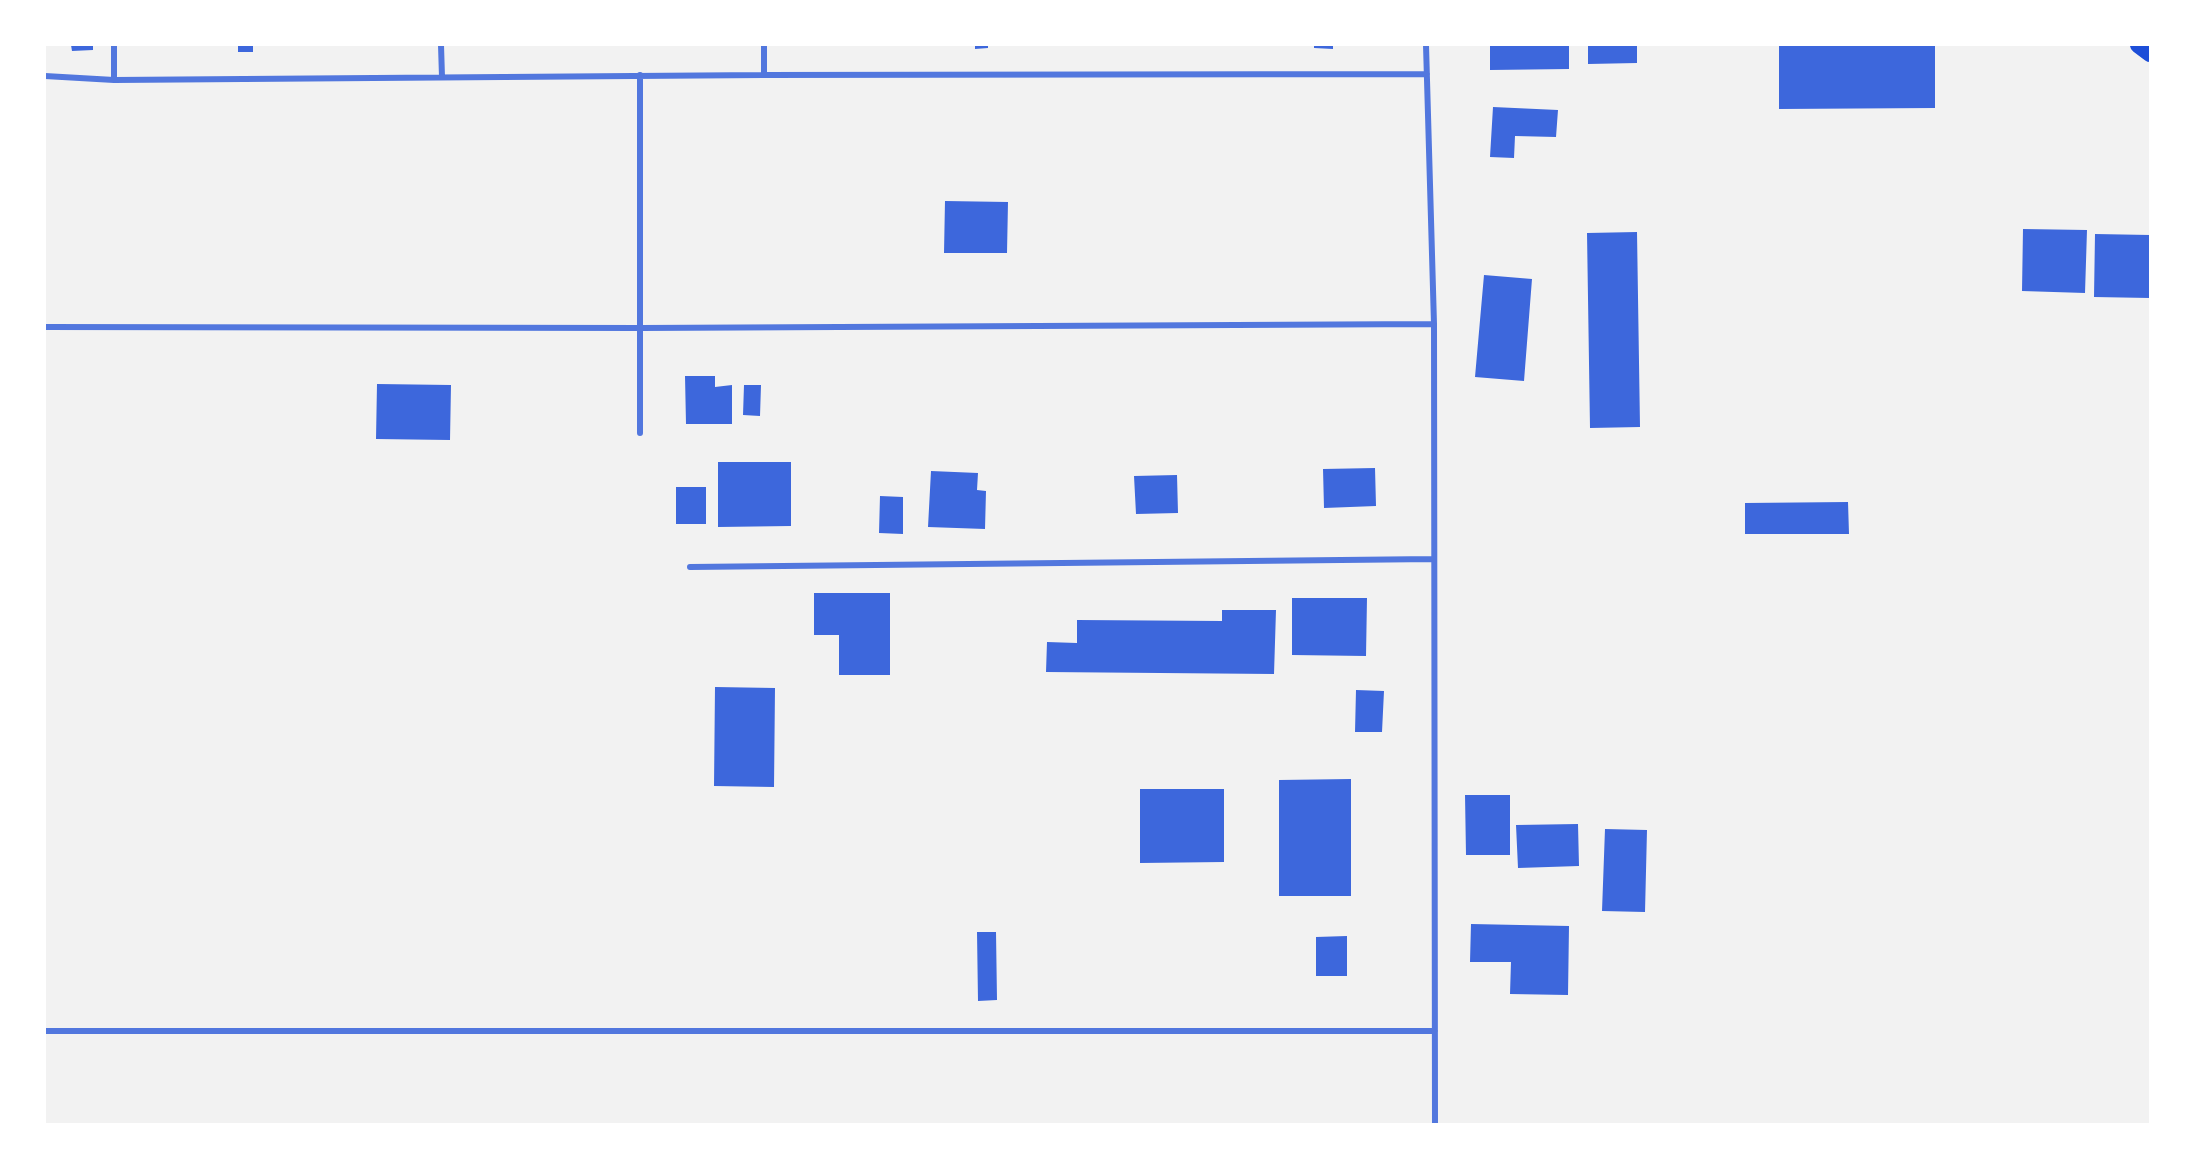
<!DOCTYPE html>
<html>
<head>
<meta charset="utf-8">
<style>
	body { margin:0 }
	#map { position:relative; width:2195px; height:1169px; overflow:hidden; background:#f2f2f2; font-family:"Titillium Web",sans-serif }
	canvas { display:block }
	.frame { position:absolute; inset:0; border:46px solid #fff; pointer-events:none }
</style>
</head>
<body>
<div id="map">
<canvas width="2195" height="1169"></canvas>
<div class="frame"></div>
</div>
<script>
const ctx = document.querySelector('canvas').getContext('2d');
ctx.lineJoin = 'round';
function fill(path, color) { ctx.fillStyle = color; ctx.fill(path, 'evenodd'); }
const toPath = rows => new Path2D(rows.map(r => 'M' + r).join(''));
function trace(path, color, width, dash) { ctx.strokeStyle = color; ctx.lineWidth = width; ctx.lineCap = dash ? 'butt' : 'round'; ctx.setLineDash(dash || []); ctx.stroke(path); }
const building = toPath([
	[71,45,93,45,93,50,72,51],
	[238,45,253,45,253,52,238,52],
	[975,45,988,45,988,48,975,49],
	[1314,45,1333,45,1333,49,1314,48],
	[1490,45,1569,45,1569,69,1490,70],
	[1588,45,1637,45,1637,63,1588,64],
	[1779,45,1935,45,1935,108,1779,109],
	[1493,107,1558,110,1556,137,1515,136,1514,158,1490,157],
	[945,201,1008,202,1007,253,944,253],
	[2023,229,2087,230,2085,293,2022,291],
	[1637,232,1640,427,1590,428,1587,233],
	[2095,234,2150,235,2150,298,2094,297],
	[1484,275,1532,279,1524,381,1475,377],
	[685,376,715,376,715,387,732,385,732,424,686,424],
	[377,384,451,385,450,440,376,439],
	[744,385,761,385,760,416,743,415],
	[718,462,791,462,791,526,718,527],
	[1375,468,1376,506,1324,508,1323,469],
	[931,471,978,473,977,490,986,491,985,529,928,527],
	[1177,475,1178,513,1136,514,1134,476],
	[676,487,706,487,706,524,676,524],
	[880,496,903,497,903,534,879,533],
	[1848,502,1849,534,1745,534,1745,503],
	[814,593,890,593,890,675,839,675,839,635,814,635],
	[1292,598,1367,598,1366,656,1292,655],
	[1222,610,1276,610,1274,674,1046,672,1047,642,1077,643,1077,620,1222,621],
	[715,687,775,688,774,787,714,786],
	[1356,690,1384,691,1382,732,1355,732],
	[1351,779,1351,896,1279,896,1279,780],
	[1140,789,1224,789,1224,862,1140,863],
	[1465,795,1510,795,1510,855,1466,855],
	[1578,824,1579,866,1518,868,1516,825],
	[1605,829,1647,830,1645,912,1602,911],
	[1471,924,1569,926,1568,995,1510,994,1511,962,1470,962],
	[977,932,996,932,997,1000,978,1001],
	[1347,936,1347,976,1316,976,1316,937]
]);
const minor = toPath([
	[441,45,442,77],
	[764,45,764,75],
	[1426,45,1434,324,1435,1124],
	[640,75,640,433],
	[45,76,114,80,764,75,1427,74],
	[114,80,114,45],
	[45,327,641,328,1434,324],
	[690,567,1434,559],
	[45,1031,1435,1031]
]);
const trunk = toPath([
	[2138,45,2150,54]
]);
fill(building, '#3d67dc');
trace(minor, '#5277de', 6);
trace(trunk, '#1d4ed8', 16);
</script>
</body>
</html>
